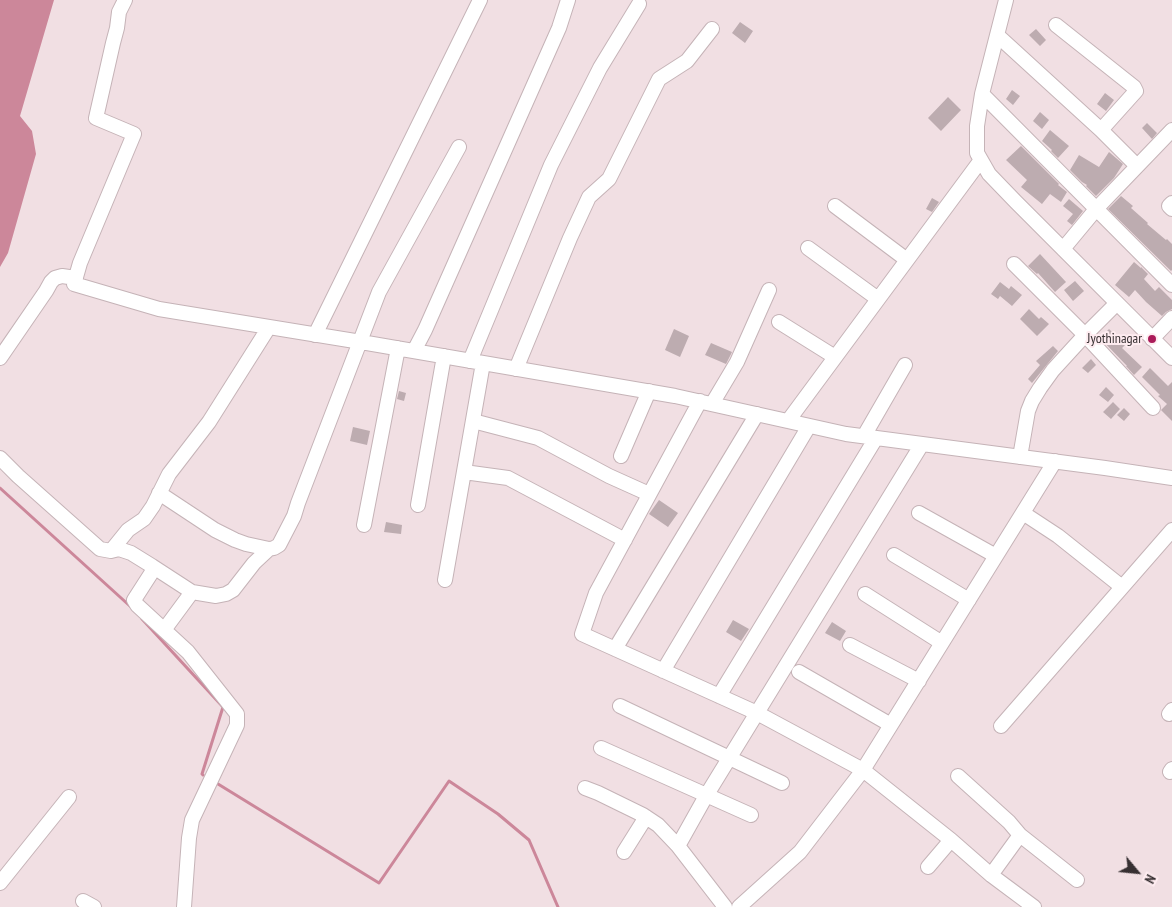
<!DOCTYPE html>
<html>
<head>
<meta charset="utf-8">
<style>
	body { margin:0 }
	#map { position:relative; width:1172px; height:907px; overflow:hidden; background:#f1dfe3; font-family:"PT Sans Narrow",sans-serif }
	canvas { display:block }
	.north { position:absolute; left:1112px; top:847px; width:50px; height:50px; -webkit-text-stroke:4px #feecf0; paint-order:stroke; rotate:118deg; font-size:14px; font-weight:700; line-height:20px; text-align:center; color:#373032 }
	.north::after { content:''; display:block; margin:auto; width:18px; height:22px; background:#373032; clip-path:polygon(50% 0,100% 100%,50% 72%,0 100%) }
</style>
</head>
<body>
<div id="map">
<canvas width="1172" height="907"></canvas>
<div class="north">N</div>
</div>
<script>
const ctx = document.querySelector('canvas').getContext('2d');
ctx.lineJoin = 'round';
function fill(path, color) { ctx.fillStyle = color; ctx.fill(path, 'evenodd'); }
const toPath = rows => new Path2D(rows.map(r => 'M' + r).join(''));
function trace(path, color, width, dash) { ctx.strokeStyle = color; ctx.lineWidth = width; ctx.lineCap = dash ? 'butt' : 'round'; ctx.setLineDash(dash || []); ctx.stroke(path); }
function drawText(font, color, halo, rows, align = 'center') {
  ctx.font = font + ' "PT Sans Narrow",sans-serif'; ctx.lineWidth = 4; ctx.setLineDash([]); ctx.textBaseline = 'middle'; ctx.strokeStyle = halo; ctx.fillStyle = color; for (const [text, x, y, turn = 0] of rows) {
    ctx.save(); ctx.translate(x, y); ctx.rotate((+turn || 0) * Math.PI / 180); ctx.textAlign = isNaN(turn) ? turn : align; if (halo) ctx.strokeText(text, 0, 0); ctx.fillText(text, 0, 0); ctx.restore();
  }
}
const water = toPath([
	[0,0,54,0,20,116,32,131,36,154,8,253,0,267]
]);
const stream = toPath([
	[0,488,131,607],
	[142,619,223,707,202,774,203,775],
	[218,784,379,883,449,781,498,814,529,840,558,907]
]);
const building = toPath([
	[740,22,753,31,745,43,732,33],
	[1036,29,1046,40,1040,46,1029,35],
	[1012,90,1020,96,1013,105,1006,99],
	[1105,93,1114,100,1106,111,1097,104],
	[948,97,961,110,941,131,928,118],
	[1040,112,1049,120,1042,129,1033,121],
	[1147,123,1157,133,1152,139,1142,128],
	[1050,130,1069,146,1058,158,1051,151,1052,150,1042,141],
	[1021,146,1059,184,1058,185,1067,192,1061,202,1050,194,1042,204,1021,187,1027,180,1006,160],
	[1109,152,1123,164,1114,178,1096,196,1086,186,1087,185,1082,182,1070,170,1079,155,1099,167],
	[1121,196,1133,206,1131,208,1148,223,1147,224,1166,240,1167,239,1172,244,1172,270,1171,271,1108,209],
	[932,198,939,202,932,212,926,209],
	[1069,199,1083,211,1072,225,1067,221,1073,214,1063,206],
	[1040,254,1066,282,1055,292,1038,273,1037,274,1028,266],
	[1134,262,1141,268,1141,267,1148,274,1144,279,1155,291,1159,287,1172,300,1172,309,1166,312,1162,316,1146,302,1135,290,1129,297,1115,285],
	[1075,281,1084,291,1073,301,1064,290],
	[1000,282,1009,289,1011,286,1022,295,1012,306,1000,296,998,299,991,294],
	[1029,309,1039,319,1041,317,1049,324,1037,336,1020,319],
	[674,329,689,336,680,357,665,350],
	[1109,329,1125,345,1122,348,1142,367,1134,375,1126,366,1127,366,1100,338],
	[711,343,732,352,726,364,705,355],
	[1053,346,1058,351,1032,383,1028,379,1040,365,1036,361],
	[1091,359,1096,365,1088,373,1082,368],
	[1150,368,1168,386,1172,382,1172,421,1161,410,1167,404,1158,396,1160,395,1142,377],
	[1106,387,1114,395,1108,402,1099,395],
	[399,391,406,393,404,401,397,399],
	[1113,402,1120,409,1111,419,1103,412],
	[1124,408,1130,414,1124,421,1117,415],
	[353,427,370,431,367,445,350,441],
	[659,500,678,513,668,527,649,514],
	[386,522,402,525,401,534,384,532],
	[733,620,749,629,741,641,726,632],
	[832,622,846,631,840,641,825,633]
]);
const minor = toPath([
	[125,0,119,12,117,28,113,43,96,118,134,134,80,263,74,284,159,309,361,342,675,396,846,434,1105,468,1172,478],
	[1006,0,982,94,977,126,977,153,989,174,1016,202,1172,358],
	[1056,25,1134,87,1136,91,1101,130],
	[997,35,1101,130,1137,166],
	[982,94,1172,285],
	[1172,203,1169,206,1172,209],
	[835,206,907,260],
	[808,248,878,299],
	[1063,249,1097,208,1172,130],
	[1014,264,1085,335,1153,408],
	[779,322,835,357],
	[315,335,480,0],
	[1152,339,1172,318],
	[414,351,425,330,559,28,568,0],
	[0,358,46,291,51,282,55,278,62,276,76,278],
	[470,361,551,165,600,68,639,4],
	[516,369,570,238,589,197,609,179,659,79,687,61,712,29],
	[700,401,596,593,582,634,757,713,863,770,951,840,991,875,1034,907],
	[712,404,737,362,769,290],
	[473,421,538,438,609,476,649,494],
	[788,421,981,160],
	[864,436,905,365],
	[621,456,649,391],
	[1020,457,1028,411,1032,401,1040,388,1053,370,1085,335,1117,303],
	[0,458,18,476,100,549,111,551,119,549,131,553,152,566,152,572,134,600,137,605,188,652,237,714,237,725,192,820,189,838,184,907],
	[464,472,508,478,625,540],
	[159,493,215,530,235,540,246,544,269,549,274,548,279,545,294,516,298,503,379,292,459,147],
	[418,505,444,356],
	[919,513,996,556],
	[1023,513,1058,536,1122,587],
	[364,525,398,348],
	[111,551,128,530,144,519,153,506,169,474,209,422,269,327],
	[894,555,969,600],
	[152,566,192,592,216,596,226,594,233,590,254,563,269,549],
	[445,580,483,363],
	[865,594,942,643],
	[164,630,192,592],
	[850,645,919,681],
	[615,649,757,414],
	[663,671,809,426],
	[799,672,891,725],
	[719,696,876,438],
	[620,706,782,783],
	[1169,714,1172,710],
	[1001,726,1172,530],
	[601,748,751,815],
	[1170,772,1172,769],
	[958,776,1009,822,1020,835,1077,880],
	[585,788,598,793,643,815,658,825,678,846,725,907],
	[678,846,706,796,922,444],
	[624,852,646,817],
	[928,867,951,840],
	[991,875,1020,835],
	[0,883,69,797],
	[83,901,94,907],
	[739,907,800,852,863,770,1055,461]
]);
const markers = [
	[1152,339,5,"#aa1b59"]
];
const poiNames = [
	["Jyothinagar",1142,339]
];
fill(water, '#cc879a');
trace(stream, '#cc879a', 3);
fill(building, '#bdacb0');
trace(minor, '#c5b3b7', 16);
trace(minor, '#fff', 14);
for (const [x, y, r, color] of markers) { const dot = new Path2D(); dot.arc(x, y, r, 0, 2 * Math.PI); ctx.fillStyle = color; ctx.fill(dot); trace(dot, '#feecf0', 2); }
drawText('14px', '#373032', '#feecf0', poiNames, 'right');
</script>
</body>
</html>
